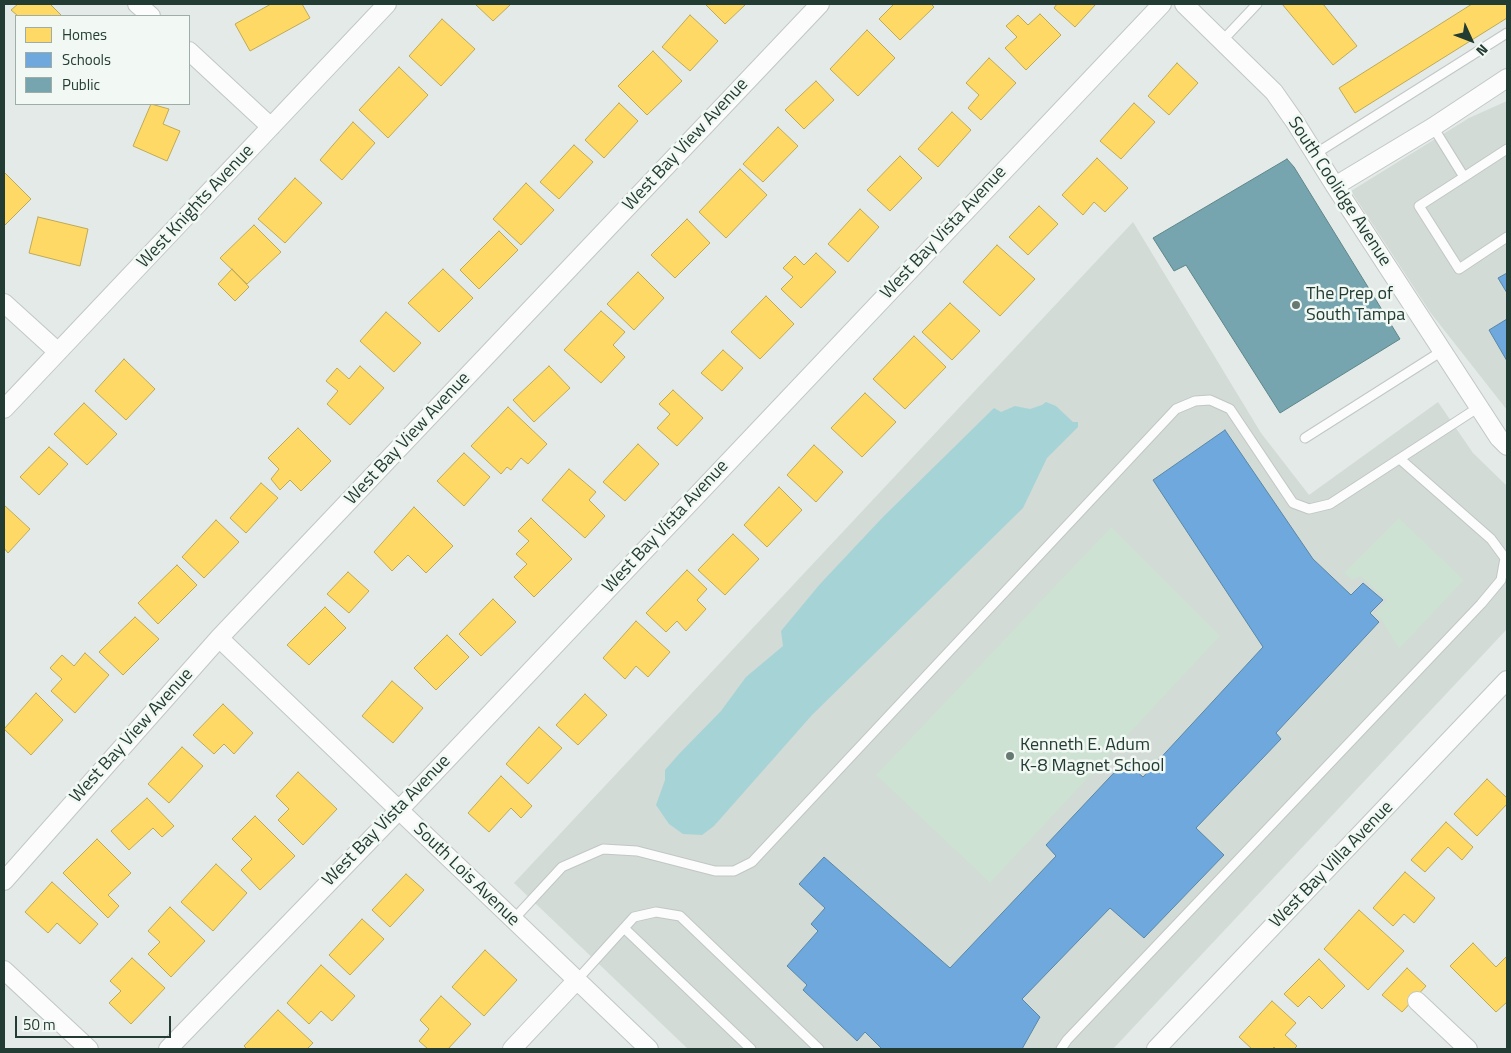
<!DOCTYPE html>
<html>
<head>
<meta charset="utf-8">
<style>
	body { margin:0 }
	#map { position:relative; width:1511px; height:1053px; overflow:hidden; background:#e4eae7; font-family:"Titillium Web",sans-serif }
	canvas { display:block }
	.frame { position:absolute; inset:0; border:5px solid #223c33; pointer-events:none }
	.legend { position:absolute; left:15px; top:15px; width:175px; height:90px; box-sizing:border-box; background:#f2f8f4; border:1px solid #9fada7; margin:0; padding:6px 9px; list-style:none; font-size:15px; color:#223c33 }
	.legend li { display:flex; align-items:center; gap:10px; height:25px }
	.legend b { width:25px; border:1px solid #9fada7 }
	.north { position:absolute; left:1446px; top:15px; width:50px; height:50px; -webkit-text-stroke:4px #f2f8f4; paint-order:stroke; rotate:133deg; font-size:14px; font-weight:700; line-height:20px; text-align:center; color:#223c33 }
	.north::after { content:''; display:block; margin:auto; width:18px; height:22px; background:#223c33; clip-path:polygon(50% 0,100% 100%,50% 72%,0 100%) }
	.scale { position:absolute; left:15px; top:1016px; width:156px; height:22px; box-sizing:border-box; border:2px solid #223c33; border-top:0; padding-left:6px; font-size:15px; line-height:18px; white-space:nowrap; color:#223c33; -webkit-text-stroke:4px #f2f8f4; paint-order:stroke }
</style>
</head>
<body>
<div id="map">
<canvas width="1511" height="1053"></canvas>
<div class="frame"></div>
<ul class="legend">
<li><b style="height:14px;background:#ffd966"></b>Homes</li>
<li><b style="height:14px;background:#6fa8dc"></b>Schools</li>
<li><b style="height:14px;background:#76a5af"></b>Public</li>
</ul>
<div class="north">N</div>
<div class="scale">50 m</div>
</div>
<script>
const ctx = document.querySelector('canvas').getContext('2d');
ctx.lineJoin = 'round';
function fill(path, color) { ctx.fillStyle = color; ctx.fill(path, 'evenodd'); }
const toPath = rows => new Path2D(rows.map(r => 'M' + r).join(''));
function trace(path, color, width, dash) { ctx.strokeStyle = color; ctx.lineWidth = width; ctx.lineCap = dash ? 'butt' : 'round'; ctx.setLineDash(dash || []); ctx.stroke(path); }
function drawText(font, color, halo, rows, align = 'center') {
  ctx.font = font + ' "Titillium Web",sans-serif'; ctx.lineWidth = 5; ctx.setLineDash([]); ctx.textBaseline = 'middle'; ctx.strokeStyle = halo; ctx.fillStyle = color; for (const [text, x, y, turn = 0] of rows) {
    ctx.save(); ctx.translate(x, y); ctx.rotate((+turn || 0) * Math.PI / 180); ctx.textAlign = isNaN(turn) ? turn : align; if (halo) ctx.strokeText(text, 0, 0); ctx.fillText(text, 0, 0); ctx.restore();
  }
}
const built = toPath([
	[1507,101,1507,410,1430,312,1351,191,1469,118],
	[1133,222,1261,433,1309,495,1438,402,1473,453,1507,486,1507,629,1113,1049,688,1049,514,883]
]);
const green = toPath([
	[1399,518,1464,580,1399,649,1381,619,1375,613,1387,600,1360,576,1352,580,1344,573],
	[1111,527,1220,636,990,883,876,775]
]);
const water = toPath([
	[1046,402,1056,406,1073,422,1078,422,1078,427,1047,458,1023,508,812,715,714,826,702,835,683,834,669,824,656,805,665,780,665,770,679,754,721,711,746,677,783,646,781,631,820,584,883,517,994,408,1001,412,1015,406,1030,409,1042,405]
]);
const homes = toPath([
	[18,4,50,4,62,16,18,16,11,10,18,4],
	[271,4,302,4,310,18,250,51,235,24,271,4],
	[475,4,511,4,493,21,475,4],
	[708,4,746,4,725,24,706,5,708,4],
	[894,4,931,4,934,7,900,40,879,19,894,4],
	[1057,4,1096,4,1075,27,1054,8,1057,4],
	[1282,4,1323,4,1357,46,1333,65,1282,4],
	[1472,4,1507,4,1507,18,1355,113,1339,88,1472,4],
	[1040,14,1061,35,1026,70,1005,48,1017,37,1006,26,1018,15,1028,25,1040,14],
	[690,15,718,41,690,71,662,47,690,15],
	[442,19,475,49,441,86,409,56,442,19],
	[867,30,895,58,858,96,830,69,867,30],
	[653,51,682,81,647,115,618,86,653,51],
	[989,58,1016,83,981,120,968,108,979,95,966,83,989,58],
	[1177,63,1198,83,1169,115,1148,96,1177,63],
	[399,67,428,95,388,138,359,110,399,67],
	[816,81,834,100,804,129,785,110,816,81],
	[619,103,638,121,604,158,585,140,619,103],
	[1134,103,1155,122,1121,159,1100,141,1134,103],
	[151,104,169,109,163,124,180,131,167,161,133,146,151,104],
	[952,112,971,130,938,167,918,149,952,112],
	[353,122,375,143,342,180,320,160,353,122],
	[778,127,798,146,763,182,743,164,778,127],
	[574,145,593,162,559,199,540,182,574,145],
	[900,156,922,178,890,211,867,190,900,156],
	[1097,158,1128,188,1105,212,1094,202,1083,215,1062,195,1097,158],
	[740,169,767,195,726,238,699,212,740,169],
	[4,172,31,199,4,226,4,172],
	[295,178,322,203,285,243,258,219,295,178],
	[526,183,554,210,521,245,493,219,526,183],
	[1039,206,1058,224,1028,255,1009,237,1039,206],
	[860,209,879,227,848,262,828,244,860,209],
	[38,217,88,229,80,266,29,253,38,217],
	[687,219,710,243,675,278,651,255,687,219],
	[254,225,281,252,247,284,220,258,254,225],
	[499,231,518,250,479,289,460,270,499,231],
	[997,245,1035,279,1000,316,963,282,997,245],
	[816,253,836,272,801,308,781,289,793,277,783,268,795,256,804,265,816,253],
	[232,269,249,287,235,301,218,284,232,269],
	[443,269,473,298,439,332,408,303,443,269],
	[638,272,664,298,634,330,607,304,638,272],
	[766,296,794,324,760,359,731,332,766,296],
	[950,303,980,331,952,360,922,332,950,303],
	[601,311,625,332,613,345,625,357,601,383,564,350,601,311],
	[386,312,421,343,394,372,360,341,386,312],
	[914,336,946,367,905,409,873,379,914,336],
	[723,350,743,368,722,391,701,373,723,350],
	[124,359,155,389,126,420,95,391,124,359],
	[360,366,384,388,350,425,327,404,338,391,326,381,337,368,349,379,360,366],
	[549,366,570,388,534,422,513,400,549,366],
	[673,390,703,418,677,446,657,428,670,414,659,404,673,390],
	[865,393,896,422,862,457,831,428,865,393],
	[84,403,117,434,87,465,54,434,84,403],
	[508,407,547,444,528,464,521,458,511,470,507,467,501,474,471,446,508,407],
	[298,428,331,461,301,491,290,480,280,490,271,479,279,469,268,458,298,428],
	[638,444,659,464,625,501,603,482,638,444],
	[814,445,843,472,816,502,787,475,814,445],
	[49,447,68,464,39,495,20,477,49,447],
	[464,453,490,477,464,506,437,481,464,453],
	[569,469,596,492,589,500,605,516,585,538,542,500,569,469],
	[261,483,278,498,246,533,230,518,261,483],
	[779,487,802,510,767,547,744,525,779,487],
	[4,505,30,529,8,553,4,548,4,505],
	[414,507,453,546,426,573,408,555,392,571,374,552,414,507],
	[531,518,572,559,534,597,514,577,527,564,516,554,529,541,518,531,531,518],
	[216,520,239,542,204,578,182,557,216,520],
	[733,534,759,559,725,595,698,570,733,534],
	[177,565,197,585,158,624,138,603,177,565],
	[687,570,707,589,697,600,706,609,686,631,677,621,666,632,646,613,687,570],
	[348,572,369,591,349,613,327,594,348,572],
	[493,599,516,622,481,656,459,634,493,599],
	[325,607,346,628,309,665,287,645,325,607],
	[135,617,159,639,123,675,99,652,135,617],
	[636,621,670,652,648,677,636,666,625,679,603,658,636,621],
	[447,635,469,657,436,690,414,668,447,635],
	[85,653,109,675,75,713,51,691,62,679,50,668,62,655,74,666,85,653],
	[392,681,423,708,393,743,362,716,392,681],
	[36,693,63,720,31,755,4,729,36,693],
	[585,694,607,715,578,745,556,725,585,694],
	[223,704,253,733,234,754,224,744,214,754,193,735,223,704],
	[539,727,562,748,528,784,506,764,539,727],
	[182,747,203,766,169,803,148,784,182,747],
	[298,772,337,809,303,845,278,820,289,809,276,796,298,772],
	[501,776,532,806,521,818,511,808,489,832,468,813,501,776],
	[1487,779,1507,798,1507,804,1477,836,1454,814,1487,779],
	[147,798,174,826,162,837,153,828,129,850,111,831,147,798],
	[255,816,295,856,260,890,241,870,252,859,232,839,255,816],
	[1446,822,1473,847,1462,860,1448,847,1425,872,1411,860,1446,822],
	[97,839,131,873,108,895,119,906,108,918,63,873,97,839],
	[216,864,247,893,213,931,181,902,216,864],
	[1405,872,1435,898,1414,923,1404,914,1393,926,1373,908,1405,872],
	[406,874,424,890,390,927,372,910,406,874],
	[52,882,98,924,80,944,57,923,48,933,25,912,52,882],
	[170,907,205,941,171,977,148,954,160,942,148,931,170,907],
	[1359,910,1404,951,1368,990,1324,949,1359,910],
	[362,919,384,939,350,975,329,955,362,919],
	[1473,943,1496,967,1507,956,1507,1002,1496,1012,1450,966,1473,943],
	[485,950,517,980,484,1016,452,987,485,950],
	[132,958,165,988,131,1024,109,1003,121,991,110,981,132,958],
	[1319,959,1345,986,1322,1009,1309,996,1298,1007,1284,994,1319,959],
	[321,965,355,996,332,1021,321,1011,309,1024,287,1003,321,965],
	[1407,968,1426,986,1402,1012,1382,995,1407,968],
	[441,996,471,1024,448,1049,428,1049,419,1041,429,1029,420,1020,441,996],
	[1272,1001,1296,1023,1285,1035,1297,1046,1294,1049,1276,1049,1274,1047,1272,1049,1252,1049,1239,1037,1272,1001],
	[278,1010,313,1043,307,1049,247,1049,244,1046,278,1010]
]);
const schools = toPath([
	[1507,273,1507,293,1498,278,1507,273],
	[1507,319,1507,361,1489,330,1507,319],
	[1225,430,1313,559,1351,595,1363,583,1383,600,1370,613,1379,622,1276,733,1281,739,1196,828,1224,855,1144,938,1110,908,1022,999,1040,1017,1022,1049,882,1049,865,1032,857,1041,803,990,807,985,787,966,818,931,811,924,825,908,799,884,824,857,950,968,1056,856,1046,845,1125,761,1143,777,1263,647,1153,480,1225,430]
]);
const public = toPath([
	[1287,159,1294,167,1400,339,1280,413,1186,265,1174,271,1153,238,1287,159]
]);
const lane = toPath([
	[1222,41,1257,4],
	[1433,127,1464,177,1507,149],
	[1315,154,1507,33],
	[1464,177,1419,206,1459,269,1507,237],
	[1305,438,1442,351],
	[513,920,562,867,603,849,637,851,715,871,734,871,752,862,1176,409,1195,401,1210,400,1230,409,1293,503,1309,509,1330,504,1479,407],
	[624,928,751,1049],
	[576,981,634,917,656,912,680,916,819,1049],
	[1061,1049,1067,1040,1481,604,1501,580,1505,558,1491,539,1400,459]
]);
const street = toPath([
	[137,4,151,16],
	[1184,4,1274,92,1295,122,1335,186,1499,438,1507,446],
	[189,51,271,127],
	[1335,186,1433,127,1507,78],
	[4,303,58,352],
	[4,409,387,4],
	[219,638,649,1049],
	[4,881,219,638,820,4],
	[4,970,89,1049],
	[1417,1001,1468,1049],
	[168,1049,399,810,1162,4],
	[512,1049,576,981],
	[1156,1049,1507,680]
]);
const markers = [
	[1296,305,5,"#667972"],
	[1010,756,5,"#667972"]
];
const streetNames = [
	["West Bay View Avenue",686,145,-47],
	["South Coolidge Avenue",1339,192,57],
	["West Knights Avenue",196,207,-47],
	["West Bay Vista Avenue",944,233,-47],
	["West Bay View Avenue",408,439,-47],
	["West Bay Vista Avenue",666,527,-47],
	["West Bay View Avenue",132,736,-48],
	["West Bay Vista Avenue",387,821,-46],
	["West Bay Villa Avenue",1332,865,-46],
	["South Lois Avenue",466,875,44]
];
const poiNames = [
	["The Prep of",1306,295],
	["South Tampa",1306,316],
	["Kenneth E. Adum",1020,746],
	["K-8 Magnet School",1020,767]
];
fill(built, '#d2dbd6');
fill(green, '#cde2d2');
fill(water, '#a6d4d6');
fill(homes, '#ffd966');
trace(homes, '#bdaa57', 1);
fill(schools, '#6fa8dc');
trace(schools, '#5888a9', 1);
fill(public, '#76a5af');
trace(public, '#5d868a', 1);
trace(lane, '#c1c7c4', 11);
trace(street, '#c1c7c4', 20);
trace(lane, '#fbfcfb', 9);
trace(street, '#fbfcfb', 18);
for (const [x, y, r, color] of markers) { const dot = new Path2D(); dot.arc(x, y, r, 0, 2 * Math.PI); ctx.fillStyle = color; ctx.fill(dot); trace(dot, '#f2f8f4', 2); }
drawText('18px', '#223c33', '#f2f8f4', streetNames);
drawText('18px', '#223c33', '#f2f8f4', poiNames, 'left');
</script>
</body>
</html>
